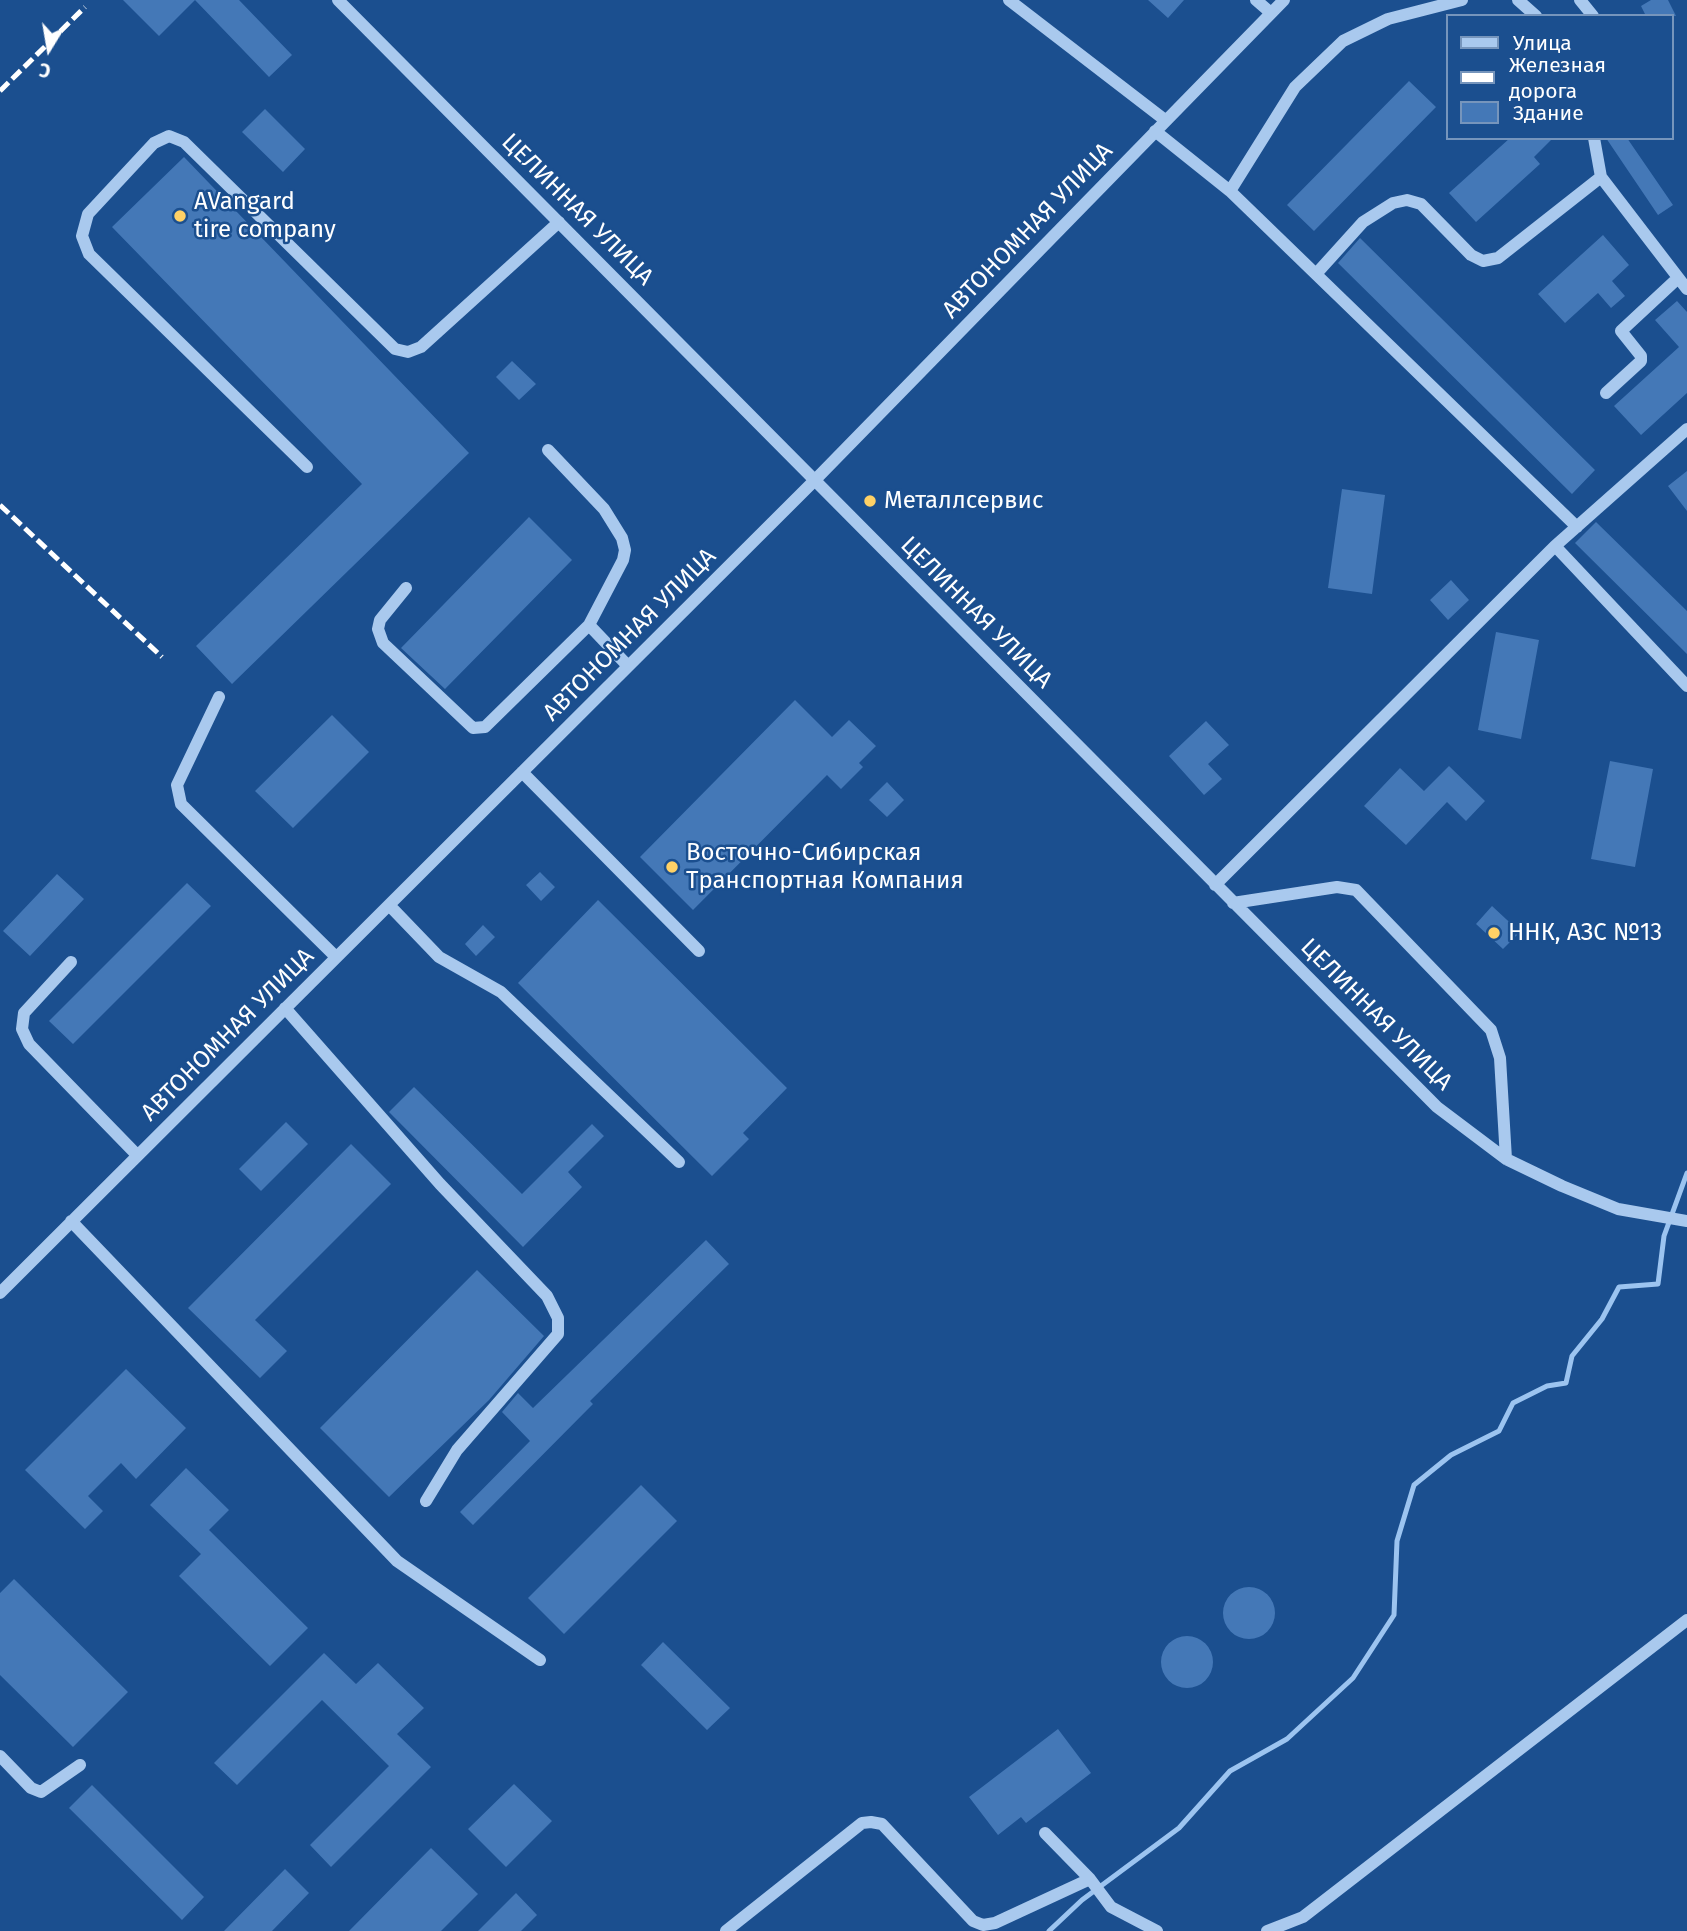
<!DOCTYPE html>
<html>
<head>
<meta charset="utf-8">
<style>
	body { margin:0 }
	#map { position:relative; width:1687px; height:1931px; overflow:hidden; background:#1b4f8f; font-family:"Fira Sans",sans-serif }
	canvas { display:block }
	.legend { position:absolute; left:1446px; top:14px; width:228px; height:126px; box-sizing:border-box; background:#1b4f8f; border:2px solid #7695bc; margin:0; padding:9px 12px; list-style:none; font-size:21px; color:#fff }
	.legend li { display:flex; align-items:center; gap:14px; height:35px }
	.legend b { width:35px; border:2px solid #7695bc }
	.north { position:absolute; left:14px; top:14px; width:70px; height:70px; -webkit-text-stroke:5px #1b4f8f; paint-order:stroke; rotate:191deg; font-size:19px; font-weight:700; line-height:28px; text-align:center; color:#fff }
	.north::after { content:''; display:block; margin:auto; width:24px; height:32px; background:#fff; clip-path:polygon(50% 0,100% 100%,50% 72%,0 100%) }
</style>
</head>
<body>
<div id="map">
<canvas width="1687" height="1931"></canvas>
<ul class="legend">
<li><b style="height:9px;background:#a9c9ee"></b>Улица</li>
<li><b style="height:9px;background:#fff"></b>Железная дорога</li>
<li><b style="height:19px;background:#4478b7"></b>Здание</li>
</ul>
<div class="north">С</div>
</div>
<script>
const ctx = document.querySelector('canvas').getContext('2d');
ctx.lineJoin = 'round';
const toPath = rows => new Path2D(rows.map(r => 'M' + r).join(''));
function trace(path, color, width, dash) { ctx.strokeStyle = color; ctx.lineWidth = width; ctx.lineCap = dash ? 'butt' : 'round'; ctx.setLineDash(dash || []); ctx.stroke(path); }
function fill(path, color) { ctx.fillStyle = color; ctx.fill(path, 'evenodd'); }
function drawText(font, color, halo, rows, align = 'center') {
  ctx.font = font + ' "Fira Sans",sans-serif'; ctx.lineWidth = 5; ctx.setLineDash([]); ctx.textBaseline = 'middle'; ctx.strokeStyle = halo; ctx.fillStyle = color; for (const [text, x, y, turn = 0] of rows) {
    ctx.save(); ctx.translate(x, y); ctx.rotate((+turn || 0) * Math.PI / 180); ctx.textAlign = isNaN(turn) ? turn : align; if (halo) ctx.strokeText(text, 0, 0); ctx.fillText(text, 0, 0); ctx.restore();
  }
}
const stream = toPath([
	[1049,1931,1082,1900,1179,1828,1230,1771,1287,1739,1353,1678,1394,1615,1397,1541,1414,1485,1451,1455,1499,1431,1513,1403,1547,1386,1566,1383,1572,1356,1602,1319,1619,1287,1658,1284,1664,1236,1687,1173]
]);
const building = toPath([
	[123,0,195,0,159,36],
	[195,0,239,0,292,55,269,77],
	[1148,0,1184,0,1168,18],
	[1651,0,1668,0,1676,16,1646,16,1641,6],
	[1409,81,1436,107,1314,231,1287,205],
	[265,109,305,149,283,172,242,132],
	[1510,138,1553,138,1534,157,1540,164,1476,222,1449,193],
	[1606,138,1627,138,1673,205,1658,215],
	[184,157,469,453,232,684,196,646,362,484,112,227],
	[1603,235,1629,265,1612,281,1625,296,1611,308,1598,293,1565,323,1538,294],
	[1360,238,1595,470,1572,494,1338,263],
	[1677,301,1687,312,1687,393,1641,435,1614,406,1679,347,1655,320],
	[512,361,536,384,519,400,496,377],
	[1687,471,1687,511,1668,486],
	[1342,489,1385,495,1372,594,1328,588],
	[529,517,572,560,445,689,401,648],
	[1596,522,1687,611,1687,654,1575,543],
	[1451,580,1469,600,1448,620,1430,600],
	[1496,632,1539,640,1521,739,1478,730],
	[795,700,832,737,849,720,876,746,859,763,863,767,841,789,827,775,693,910,640,857],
	[332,715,369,752,293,828,255,791],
	[1206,721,1229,745,1208,764,1222,779,1204,795,1169,756],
	[1610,761,1653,769,1635,867,1591,859],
	[1449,766,1485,801,1466,821,1447,802,1406,845,1364,806,1400,768,1424,791],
	[887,782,904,800,887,817,869,800],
	[540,872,555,887,541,901,526,885],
	[57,874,84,899,30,956,3,931],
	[187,883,211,906,73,1044,49,1021],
	[598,900,787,1088,743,1133,749,1139,712,1176,518,983],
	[1492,906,1520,932,1503,949,1476,924],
	[483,925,495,937,476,956,465,944],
	[414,1087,522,1194,592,1124,604,1136,568,1172,582,1187,523,1247,389,1112],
	[286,1122,308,1144,261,1191,239,1169],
	[351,1144,391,1184,255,1320,287,1351,260,1378,188,1308],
	[706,1240,729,1264,590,1401,593,1404,473,1525,460,1512,530,1441,502,1412,518,1393,533,1408],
	[477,1270,544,1336,489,1400,389,1497,320,1428],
	[126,1369,186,1428,136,1479,121,1463,88,1496,103,1511,85,1529,25,1470],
	[186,1468,229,1510,209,1530,308,1628,270,1666,179,1576,201,1554,150,1505],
	[641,1485,677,1521,564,1634,528,1598],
	[14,1579,128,1692,73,1747,0,1675,0,1593],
	'1223 1613a26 26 0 1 1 52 0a26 26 0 1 1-52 0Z',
	'1161 1662a26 26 0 1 1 52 0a26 26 0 1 1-52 0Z',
	[663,1642,730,1708,707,1730,641,1665],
	[324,1653,356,1684,378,1663,424,1708,397,1734,431,1767,331,1867,310,1845,389,1766,322,1700,237,1785,214,1763],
	[1058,1729,1091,1773,1026,1823,1021,1817,998,1835,969,1797],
	[514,1784,552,1821,506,1867,468,1829],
	[92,1785,204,1897,182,1920,69,1808],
	[431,1848,478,1894,441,1931,349,1931],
	[285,1869,309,1893,272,1931,224,1931],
	[516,1893,537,1915,521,1931,478,1931]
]);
const minor = toPath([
	[338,0,1437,1107,1506,1159,1562,1186,1618,1209,1687,1221],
	[1009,0,1165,120],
	[1256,0,1271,13],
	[1518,0,1536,16],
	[1580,0,1593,16],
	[1155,131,1230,191,1577,527],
	[1594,138,1601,177,1687,289],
	[1230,191,1295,87,1343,41,1388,19,1462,0],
	[1316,274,1363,222,1393,203,1407,200,1421,204,1471,255,1483,261,1498,258,1601,177],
	[1606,393,1641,361,1641,356,1621,331,1678,278],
	[548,450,604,509,622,538,625,550,623,560,589,625,628,666],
	[307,467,89,254,82,236,88,214,154,143,169,136,184,142,395,349,408,352,421,347,559,222],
	[1555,546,1687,686],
	[406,588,380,620,378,629,383,643,473,728,485,727,589,625],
	[219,697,177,785,181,804,336,957],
	[522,772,699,951],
	[1215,885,1555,546,1687,429],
	[1233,903,1337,887,1356,890,1491,1030,1500,1058,1506,1159],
	[389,905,439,957,501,992,679,1162],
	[71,962,24,1013,22,1029,29,1044,137,1155],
	[285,1008,440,1184,547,1296,558,1318,558,1334,457,1450,426,1501],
	[71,1221,397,1561,540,1660],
	[0,1293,815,480,1284,0],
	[0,1756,31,1788,41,1792,80,1765],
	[1045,1833,1090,1879,1111,1907,1157,1931],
	[726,1931,862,1823,871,1822,882,1824,973,1921,983,1925,995,1923,1090,1879],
	[1267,1931,1303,1917,1687,1620]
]);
const rail = toPath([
	[0,91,85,7],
	[0,505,162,657]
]);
const markers = [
	[180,216,7,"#ffd166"],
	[870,501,7,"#ffd166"],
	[672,867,7,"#ffd166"],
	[1494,933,7,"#ffd166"]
];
const poiNames = [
	["AVangard",194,202],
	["tire company",194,230],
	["Металлсервис",884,501],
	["Восточно-Сибирская",686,853],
	["Транспортная Компания",686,881],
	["ННК, АЗС №13",1508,933]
];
const streetNames = [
	["ЦЕЛИННАЯ УЛИЦА",577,210,45],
	["АВТОНОМНАЯ УЛИЦА",1028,231,-46],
	["ЦЕЛИННАЯ УЛИЦА",976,613,45],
	["АВТОНОМНАЯ УЛИЦА",630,635,-45],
	["ЦЕЛИННАЯ УЛИЦА",1376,1015,45],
	["АВТОНОМНАЯ УЛИЦА",228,1035,-45]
];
trace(stream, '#9cc4f0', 5);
fill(building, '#4478b7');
trace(minor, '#a9c9ee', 12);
trace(rail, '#fff', 5, [12, 5]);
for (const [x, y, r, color] of markers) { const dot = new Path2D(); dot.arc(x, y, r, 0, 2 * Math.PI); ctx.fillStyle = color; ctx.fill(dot); trace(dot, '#1b4f8f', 2.5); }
drawText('24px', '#fff', '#1b4f8f', poiNames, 'left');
drawText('24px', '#fff', '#1b4f8f', streetNames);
</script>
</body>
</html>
